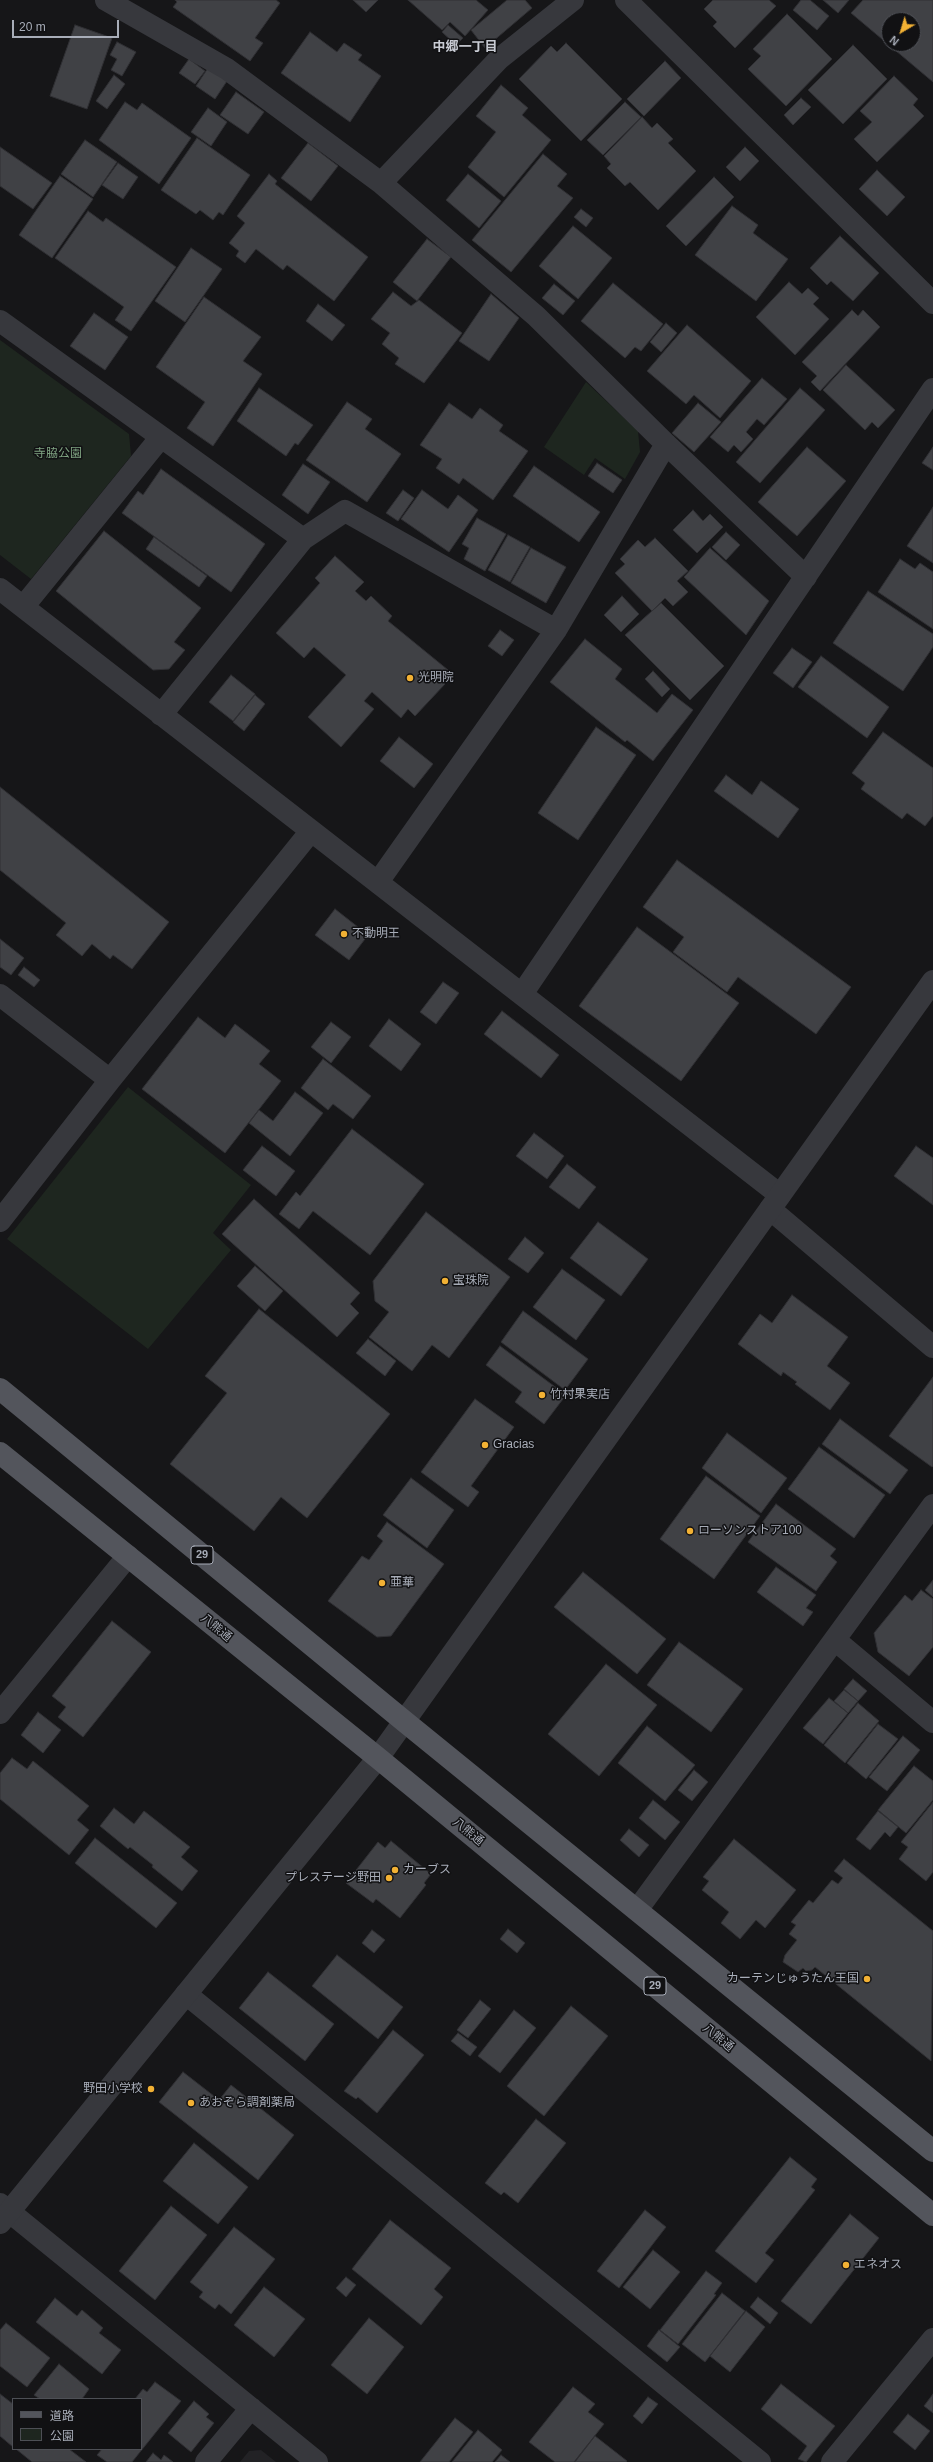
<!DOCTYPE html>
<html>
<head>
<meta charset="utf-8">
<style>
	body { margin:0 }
	#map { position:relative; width:933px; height:2462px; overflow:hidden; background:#161618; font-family:Helvetica,"Noto Sans JP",sans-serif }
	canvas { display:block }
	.legend { position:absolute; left:12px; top:2398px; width:130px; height:52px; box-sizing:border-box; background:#111113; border:1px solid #4d4f55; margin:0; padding:5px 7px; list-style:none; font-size:12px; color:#a8adb8 }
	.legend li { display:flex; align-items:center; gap:8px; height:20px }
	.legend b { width:20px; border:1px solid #4d4f55 }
	.north { position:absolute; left:881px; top:12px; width:40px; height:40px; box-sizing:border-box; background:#111113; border:1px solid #4d4f55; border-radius:50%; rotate:218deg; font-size:11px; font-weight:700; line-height:16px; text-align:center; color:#a8adb8 }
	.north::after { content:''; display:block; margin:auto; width:14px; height:18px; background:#f2b134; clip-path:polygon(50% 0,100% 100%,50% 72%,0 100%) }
	.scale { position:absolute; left:12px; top:20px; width:107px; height:18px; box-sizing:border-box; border:2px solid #a8adb8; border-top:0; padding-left:5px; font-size:12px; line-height:14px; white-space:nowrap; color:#a8adb8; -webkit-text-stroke:3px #111113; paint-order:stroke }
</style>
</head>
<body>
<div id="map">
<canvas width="933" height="2462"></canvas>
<ul class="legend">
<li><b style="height:5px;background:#53555c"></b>道路</li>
<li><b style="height:11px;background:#1e261f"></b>公園</li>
</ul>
<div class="north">N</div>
<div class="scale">20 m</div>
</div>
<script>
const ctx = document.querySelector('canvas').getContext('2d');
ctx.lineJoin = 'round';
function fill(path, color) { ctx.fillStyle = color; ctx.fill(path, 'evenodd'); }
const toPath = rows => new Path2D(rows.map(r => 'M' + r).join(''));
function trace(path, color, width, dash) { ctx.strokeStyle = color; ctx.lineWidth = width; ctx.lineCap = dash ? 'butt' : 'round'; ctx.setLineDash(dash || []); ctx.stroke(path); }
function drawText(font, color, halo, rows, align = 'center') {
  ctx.font = font + ' Helvetica,"Noto Sans JP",sans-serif'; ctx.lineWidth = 3; ctx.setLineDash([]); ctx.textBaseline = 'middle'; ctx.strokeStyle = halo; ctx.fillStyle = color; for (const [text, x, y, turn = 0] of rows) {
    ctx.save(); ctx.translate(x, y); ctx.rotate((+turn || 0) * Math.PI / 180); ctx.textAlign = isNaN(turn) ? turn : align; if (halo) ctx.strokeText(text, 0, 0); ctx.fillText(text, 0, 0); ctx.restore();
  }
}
const built = toPath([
	[261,2450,276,2462,240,2462,249,2451]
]);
const green = toPath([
	[0,340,129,434,131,456,31,579,0,555],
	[586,382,638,431,640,452,625,479,595,458,584,475,544,447],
	[128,1087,251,1185,213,1233,231,1250,148,1349,7,1239]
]);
const building = toPath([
	[175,0,276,0,280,3,255,38,263,43,250,61,173,7,177,2,175,0],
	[353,0,378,0,366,12,353,0],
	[408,0,476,0,488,10,465,36,450,22,442,30,408,0],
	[507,0,525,0,532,8,485,48,471,30,507,0],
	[713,0,769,0,776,6,735,48,713,26,717,22,704,9,713,0],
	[801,0,810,0,829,16,817,30,793,10,801,0],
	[823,0,849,0,838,13,823,0],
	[863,0,933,0,933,82,851,13,863,0],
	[889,20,913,20,913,44,889,44,889,20],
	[787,14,832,59,786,106,748,69,761,56,753,49,787,14],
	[75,25,112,38,87,109,50,96,75,25],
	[448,25,463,38,456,45,442,32,448,25],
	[310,32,337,52,344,43,362,55,358,60,381,76,350,122,281,73,310,32],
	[117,42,136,52,122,76,111,70,117,59,110,55,117,42],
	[566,43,622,99,581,141,519,79,551,46,557,52,566,43],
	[853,45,887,79,843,124,808,90,853,45],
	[189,59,205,71,195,84,179,73,189,59],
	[665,61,681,78,644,116,627,99,665,61],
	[208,68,227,81,215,99,196,86,208,68],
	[114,75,125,84,107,109,96,101,114,75],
	[894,76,918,99,913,105,924,116,877,162,854,139,872,122,860,111,894,76],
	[501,85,528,108,522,115,551,140,504,197,468,167,496,132,476,116,501,85],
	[236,92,264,112,248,134,220,115,236,92],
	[801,98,811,107,793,125,784,115,801,98],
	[125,102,137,110,142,103,191,138,159,184,99,140,125,102],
	[625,102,641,117,603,155,587,140,625,102],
	[208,108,227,122,211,146,191,132,208,108],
	[642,117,652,128,657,123,673,139,668,143,696,171,658,210,630,182,625,186,607,168,611,164,604,156,642,117],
	[197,138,250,175,223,215,219,212,213,220,200,210,196,214,161,190,197,138],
	[85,140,117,162,93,197,61,174,85,140],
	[308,143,338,166,311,201,281,178,308,143],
	[0,147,52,183,33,209,0,186,0,147],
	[745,147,759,161,740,181,726,167,745,147],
	[543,154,567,174,557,186,573,198,511,272,472,240,543,154],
	[118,163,138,177,123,199,102,185,118,163],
	[877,170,905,197,887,216,859,189,877,170],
	[269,174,277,181,275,184,368,257,334,301,287,265,283,270,256,249,245,263,236,256,239,251,229,243,245,223,237,216,269,174],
	[468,174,501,201,479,228,446,200,468,174],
	[60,176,93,199,52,258,19,235,60,176],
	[714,177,734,197,686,246,666,226,714,177],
	[732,206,758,225,753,233,788,259,756,301,695,255,732,206],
	[581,209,593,218,586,227,574,217,581,209],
	[88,211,103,222,106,218,176,267,131,331,115,320,124,307,55,258,88,211],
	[573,226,612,258,578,299,539,266,573,226],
	[840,236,879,273,853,301,831,281,827,285,810,268,840,236],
	[427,239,451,257,417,301,393,282,427,239],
	[191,248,222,269,185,322,155,301,191,248],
	[789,282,802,294,808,288,819,298,813,304,829,319,795,355,756,317,789,282],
	[613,283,663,324,641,351,635,347,625,358,581,321,613,283],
	[554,284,575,301,563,315,542,298,554,284],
	[393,292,411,306,419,300,462,333,424,383,395,364,399,358,382,344,390,333,371,319,393,292],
	[491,294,519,318,489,361,459,341,491,294],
	[204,297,261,337,243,361,262,374,213,446,187,428,205,402,156,367,204,297],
	[318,304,345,325,332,341,306,321,318,304],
	[852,310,858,316,863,310,880,327,820,391,811,382,817,376,802,362,852,310],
	[94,313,128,337,105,370,70,346,94,313],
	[666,323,677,333,661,352,650,342,666,323],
	[687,325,751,381,720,418,694,395,686,404,647,371,687,325],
	[846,365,895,410,878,428,872,422,865,430,823,390,846,365],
	[762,378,787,399,764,425,757,419,746,432,753,439,741,452,734,445,728,452,710,437,762,378],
	[259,388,313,425,298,445,295,443,286,456,237,421,259,388],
	[800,388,825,410,760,483,736,462,800,388],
	[347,402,372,419,365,429,401,454,367,502,306,460,347,402],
	[449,403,472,419,480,408,503,425,499,431,528,451,493,500,463,478,459,484,436,468,442,459,420,445,449,403],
	[698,403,721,422,694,452,672,433,698,403],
	[807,447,846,481,797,536,758,502,807,447],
	[933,447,933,470,922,463,933,447],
	[597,463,622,480,613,493,588,476,597,463],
	[303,464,330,482,308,514,282,495,303,464],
	[534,466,600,512,579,542,513,496,534,466],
	[161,469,265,544,231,592,122,513,138,491,143,495,161,469],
	[403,490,414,498,398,521,386,513,403,490],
	[422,490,448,509,458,495,478,510,449,552,401,519,422,490],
	[933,507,933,563,907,546,933,507],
	[693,510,703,521,710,514,723,527,697,553,673,530,693,510],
	[477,518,506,534,485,571,464,559,469,548,462,544,477,518],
	[104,531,201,608,174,642,185,650,169,669,153,670,56,591,104,531],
	[726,532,740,545,726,560,712,547,726,532],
	[508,535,530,547,510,582,488,570,508,535],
	[154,537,207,576,199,587,146,549,154,537],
	[655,538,688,571,677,581,688,592,673,606,665,598,652,611,615,573,625,564,620,559,638,540,645,547,655,538],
	[531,548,566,567,546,603,511,583,531,548],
	[710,548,769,601,746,635,684,577,710,548],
	[335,556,364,582,355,591,366,601,371,596,392,616,388,621,448,670,440,679,445,684,415,716,408,709,401,718,372,692,364,701,374,709,341,747,308,717,346,675,314,647,304,658,276,633,320,583,315,578,335,556],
	[900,559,915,569,920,563,933,572,933,629,878,592,900,559],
	[868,591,933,634,933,647,903,691,833,643,868,591],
	[622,596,639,614,621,632,604,615,622,596],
	[661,603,724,666,690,700,625,635,661,603],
	[500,630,514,640,502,656,488,646,500,630],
	[585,639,622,669,615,679,657,713,672,694,693,710,653,761,627,740,625,742,550,682,585,639],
	[792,648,812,662,793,688,773,673,792,648],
	[821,656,889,707,867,738,798,687,821,656],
	[653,671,670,689,662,697,645,679,653,671],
	[231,675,255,694,233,721,209,702,231,675],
	[255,695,265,704,244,731,233,722,255,695],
	[596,727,636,755,578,840,538,813,596,727],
	[883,732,933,768,933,816,925,826,907,813,902,819,861,789,865,783,852,773,883,732],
	[399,737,433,764,414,788,380,761,399,737],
	[726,775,752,795,761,781,799,809,778,838,714,791,726,775],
	[0,787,169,922,132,969,113,955,110,959,92,944,82,956,56,935,66,923,0,870,0,787],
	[677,860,851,987,816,1034,738,977,727,992,673,952,684,937,643,907,677,860],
	[335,909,368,935,349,960,315,935,335,909],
	[637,927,739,1003,681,1081,579,1006,637,927],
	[0,939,24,958,11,975,0,967,0,939],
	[24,967,40,980,34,987,18,975,24,967],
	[443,982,459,993,436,1024,420,1012,443,982],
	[502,1011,559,1055,541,1078,484,1034,502,1011],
	[198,1017,225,1038,235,1024,270,1051,259,1064,281,1081,225,1153,142,1089,198,1017],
	[389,1019,421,1044,401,1071,369,1046,389,1019],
	[331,1022,351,1037,331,1063,311,1047,331,1022],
	[323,1059,371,1096,353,1119,333,1104,328,1110,301,1088,323,1059],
	[295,1092,323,1113,290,1156,249,1123,259,1110,273,1121,295,1092],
	[352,1129,424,1184,370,1255,313,1211,299,1229,279,1214,296,1192,300,1196,352,1129],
	[534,1133,564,1156,547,1179,516,1156,534,1133],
	[262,1146,295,1171,276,1196,243,1170,262,1146],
	[916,1146,933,1158,933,1205,894,1176,916,1146],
	[567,1164,596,1187,579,1209,549,1187,567,1164],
	[254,1199,360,1293,350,1304,359,1313,337,1337,222,1234,254,1199],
	[426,1212,510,1277,449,1358,432,1345,412,1371,369,1337,389,1312,375,1301,373,1281,426,1212],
	[598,1222,648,1259,621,1296,570,1258,598,1222],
	[525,1237,544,1253,528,1273,508,1259,525,1237],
	[255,1266,283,1291,265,1311,237,1286,255,1266],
	[562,1269,605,1300,576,1340,533,1307,562,1269],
	[792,1295,848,1337,827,1366,850,1383,830,1410,795,1384,797,1382,783,1372,781,1376,738,1344,760,1314,772,1323,792,1295],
	[259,1309,390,1414,307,1518,281,1497,254,1531,170,1464,227,1393,205,1376,259,1309],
	[523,1311,588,1359,565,1390,501,1342,523,1311],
	[368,1339,396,1361,385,1376,356,1353,368,1339],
	[500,1346,566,1395,544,1424,515,1402,522,1392,486,1365,500,1346],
	[933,1377,933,1466,932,1467,889,1436,933,1377],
	[475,1399,514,1427,471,1486,479,1492,468,1507,421,1472,475,1399],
	[840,1419,908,1470,890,1494,822,1444,840,1419],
	[727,1433,787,1478,761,1513,702,1468,727,1433],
	[819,1447,885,1495,854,1538,788,1489,819,1447],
	[706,1476,760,1516,714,1579,660,1539,706,1476],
	[411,1478,454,1510,427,1548,383,1515,411,1478],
	[776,1504,836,1549,830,1556,837,1562,816,1591,748,1542,776,1504],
	[387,1522,444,1564,391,1636,377,1637,328,1601,362,1556,369,1560,383,1541,377,1536,387,1522],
	[776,1567,816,1595,806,1608,813,1612,803,1626,757,1592,776,1567],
	[583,1572,666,1639,637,1674,554,1607,583,1572],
	[933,1580,933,1597,925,1590,933,1580],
	[921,1590,933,1599,933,1647,909,1676,878,1652,874,1633,905,1595,912,1601,921,1590],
	[112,1621,151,1652,83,1737,58,1717,66,1707,52,1696,112,1621],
	[679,1642,743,1689,711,1732,647,1685,679,1642],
	[606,1664,657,1705,599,1776,548,1734,606,1664],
	[853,1679,867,1691,858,1701,844,1689,853,1679],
	[844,1690,858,1701,848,1713,834,1701,844,1690],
	[829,1698,848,1713,823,1744,803,1728,829,1698],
	[858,1703,879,1721,845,1763,824,1745,858,1703],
	[38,1712,61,1730,43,1753,21,1735,38,1712],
	[878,1724,898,1739,866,1779,847,1763,878,1724],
	[647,1726,695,1765,665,1801,618,1763,647,1726],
	[903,1736,920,1750,887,1791,869,1777,903,1736],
	[12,1758,27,1769,33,1761,89,1806,77,1820,89,1830,69,1855,0,1799,0,1773,12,1758],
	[914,1766,933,1781,933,1800,906,1833,878,1810,914,1766],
	[694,1770,708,1782,692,1801,678,1790,694,1770],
	[653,1800,680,1822,665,1840,639,1818,653,1800],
	[933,1802,933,1872,926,1881,899,1859,908,1847,901,1842,933,1802],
	[114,1808,134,1824,144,1811,190,1847,181,1857,198,1871,182,1891,152,1867,153,1865,130,1847,128,1849,100,1826,114,1808],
	[878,1811,898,1827,890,1837,885,1832,870,1850,856,1839,878,1811],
	[629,1829,649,1845,639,1857,620,1840,629,1829],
	[95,1838,177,1903,156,1928,75,1863,95,1838],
	[734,1839,796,1890,765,1928,756,1920,740,1939,721,1923,729,1912,702,1890,709,1881,703,1877,734,1839],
	[391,1841,431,1874,424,1883,426,1885,400,1918,376,1899,373,1903,346,1883,378,1842,385,1848,391,1841],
	[844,1859,933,1931,931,2061,815,1967,812,1970,806,1971,803,1968,798,1972,783,1962,785,1955,797,1940,789,1934,796,1925,791,1922,809,1900,813,1903,832,1880,838,1884,843,1878,834,1871,844,1859],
	[508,1929,525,1943,517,1953,500,1939,508,1929],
	[372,1930,385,1940,374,1953,362,1943,372,1930],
	[337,1955,403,2007,378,2039,312,1986,337,1955],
	[268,1972,334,2024,305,2061,239,2008,268,1972],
	[480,2000,491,2009,468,2038,457,2030,480,2000],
	[571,2006,608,2036,544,2116,507,2086,571,2006],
	[514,2010,536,2028,500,2073,478,2056,514,2010],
	[393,2030,424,2055,377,2113,358,2097,356,2099,344,2091,393,2030],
	[458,2033,477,2047,470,2056,451,2041,458,2033],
	[183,2072,219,2100,231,2085,294,2135,258,2180,159,2102,183,2072],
	[536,2119,566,2143,518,2203,504,2192,501,2195,485,2183,536,2119],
	[194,2143,248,2187,218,2224,163,2181,194,2143],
	[790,2157,817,2179,811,2187,815,2190,765,2253,774,2260,756,2283,715,2251,790,2157],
	[171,2206,207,2235,155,2300,119,2271,171,2206],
	[645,2210,666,2227,619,2288,597,2271,645,2210],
	[850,2214,879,2238,811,2324,781,2301,850,2214],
	[390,2220,451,2268,434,2289,443,2297,421,2325,352,2269,390,2220],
	[234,2227,275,2259,231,2314,219,2304,215,2309,199,2297,203,2292,190,2282,234,2227],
	[653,2250,680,2272,650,2309,623,2287,653,2250],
	[706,2271,722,2283,714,2294,716,2295,678,2344,660,2330,706,2271],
	[346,2277,356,2285,346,2297,336,2288,346,2277],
	[264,2287,305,2319,274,2357,234,2325,264,2287],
	[722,2293,745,2311,705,2362,682,2344,722,2293],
	[758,2297,778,2313,770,2324,750,2307,758,2297],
	[55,2298,77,2316,82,2310,103,2328,99,2333,121,2350,102,2374,36,2322,55,2298],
	[746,2311,765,2327,730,2372,710,2356,746,2311],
	[369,2318,404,2347,367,2394,331,2365,369,2318],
	[6,2323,50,2358,27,2387,0,2366,0,2330,6,2323],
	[659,2330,680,2347,667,2362,647,2346,659,2330],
	[59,2364,89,2389,82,2399,40,2399,34,2395,59,2364],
	[155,2382,181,2401,132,2462,107,2462,97,2455,102,2449,141,2449,141,2399,135,2399,143,2389,147,2392,155,2382],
	[781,2384,835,2426,806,2462,798,2459,807,2446,761,2409,781,2384],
	[573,2387,595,2404,588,2412,604,2424,574,2462,555,2462,529,2442,573,2387],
	[0,2394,13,2404,13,2447,0,2436,0,2394],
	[933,2394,933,2413,924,2406,933,2394],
	[648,2397,658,2404,642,2424,633,2416,648,2397],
	[194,2401,209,2414,206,2417,214,2423,191,2452,168,2433,194,2401],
	[908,2414,930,2431,915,2450,893,2432,908,2414],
	[455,2418,473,2432,449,2462,420,2462,455,2418],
	[478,2430,502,2450,492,2462,452,2462,478,2430],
	[595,2436,627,2461,626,2462,575,2462,595,2436],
	[16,2449,69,2449,86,2462,32,2462,16,2449],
	[153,2453,161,2460,164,2455,173,2462,146,2462,153,2453],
	[501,2455,510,2462,495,2462,501,2455]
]);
const minor = toPath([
	[106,0,227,69,381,183,536,316,666,444,806,577],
	[626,0,933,303],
	[381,183,499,59,573,0],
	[0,321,303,539,345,511,556,630],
	[0,589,780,1195],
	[23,607,161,437],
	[161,715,303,539],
	[378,882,556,630,666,444],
	[522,994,933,389],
	[0,995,110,1080],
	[770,1209,933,1347],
	[0,1221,110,1080,311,831],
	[835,1640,933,1722],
	[0,1713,128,1556],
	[637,1910,933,1505],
	[186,1994,760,2462],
	[0,2204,317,2462],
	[206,2462,251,2408],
	[832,2462,933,2339]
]);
const tertiary = toPath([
	[0,2223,378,1758,933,981]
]);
const primary = toPath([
	[0,1389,404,1721,933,2151],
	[0,1453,378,1758,933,2215]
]);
const markers = [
	[410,678,4,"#f2b134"],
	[344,934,4,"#f2b134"],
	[445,1281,4,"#f2b134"],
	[542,1395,4,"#f2b134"],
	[485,1445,4,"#f2b134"],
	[690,1531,4,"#f2b134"],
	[382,1583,4,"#f2b134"],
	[395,1870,4,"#f2b134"],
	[389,1878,4,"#f2b134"],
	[867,1979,4,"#f2b134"],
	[151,2089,4,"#f2b134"],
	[191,2103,4,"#f2b134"],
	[846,2265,4,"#f2b134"]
];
const shields = [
	[202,1555,22],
	[655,1986,22]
];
const shieldNames = [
	["29",202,1555],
	["29",655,1986]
];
const parkNames = [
	["寺脇公園",58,454]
];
const poiNames = [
	["光明院",418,678],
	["不動明王",352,934],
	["宝珠院",453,1281],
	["竹村果実店",550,1395],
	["Gracias",493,1445],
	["ローソンストア100",698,1531],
	["亜華",390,1583],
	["カーブス",403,1870],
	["プレステージ野田",381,1878,"right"],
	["カーテンじゅうたん王国",859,1979,"right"],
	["野田小学校",143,2089,"right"],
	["あおぞら調剤薬局",199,2103],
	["エネオス",854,2265]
];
const streetNames = [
	["八熊通",216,1628,39],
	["八熊通",468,1832,39],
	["八熊通",718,2038,39]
];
const neighbourhoodNames = [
	["中郷一丁目",465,47]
];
fill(built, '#222225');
fill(green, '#1e261f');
fill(building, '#404145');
trace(building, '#303034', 1);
trace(minor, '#37383d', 22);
trace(tertiary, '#37383d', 22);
trace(primary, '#53555c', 22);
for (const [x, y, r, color] of markers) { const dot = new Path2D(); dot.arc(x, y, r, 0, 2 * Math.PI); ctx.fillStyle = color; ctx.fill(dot); trace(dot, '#111113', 1.5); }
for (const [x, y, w] of shields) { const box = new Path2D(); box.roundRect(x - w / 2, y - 9, w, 18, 3); ctx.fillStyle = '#111113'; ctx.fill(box); trace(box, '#a8adb8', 1); }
drawText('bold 11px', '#a8adb8', null, shieldNames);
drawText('12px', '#7fa381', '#111113', parkNames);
drawText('12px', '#a8adb8', '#111113', poiNames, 'left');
drawText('12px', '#a8adb8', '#111113', streetNames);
drawText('bold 13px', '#c9ccd4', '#111113', neighbourhoodNames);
</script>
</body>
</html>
